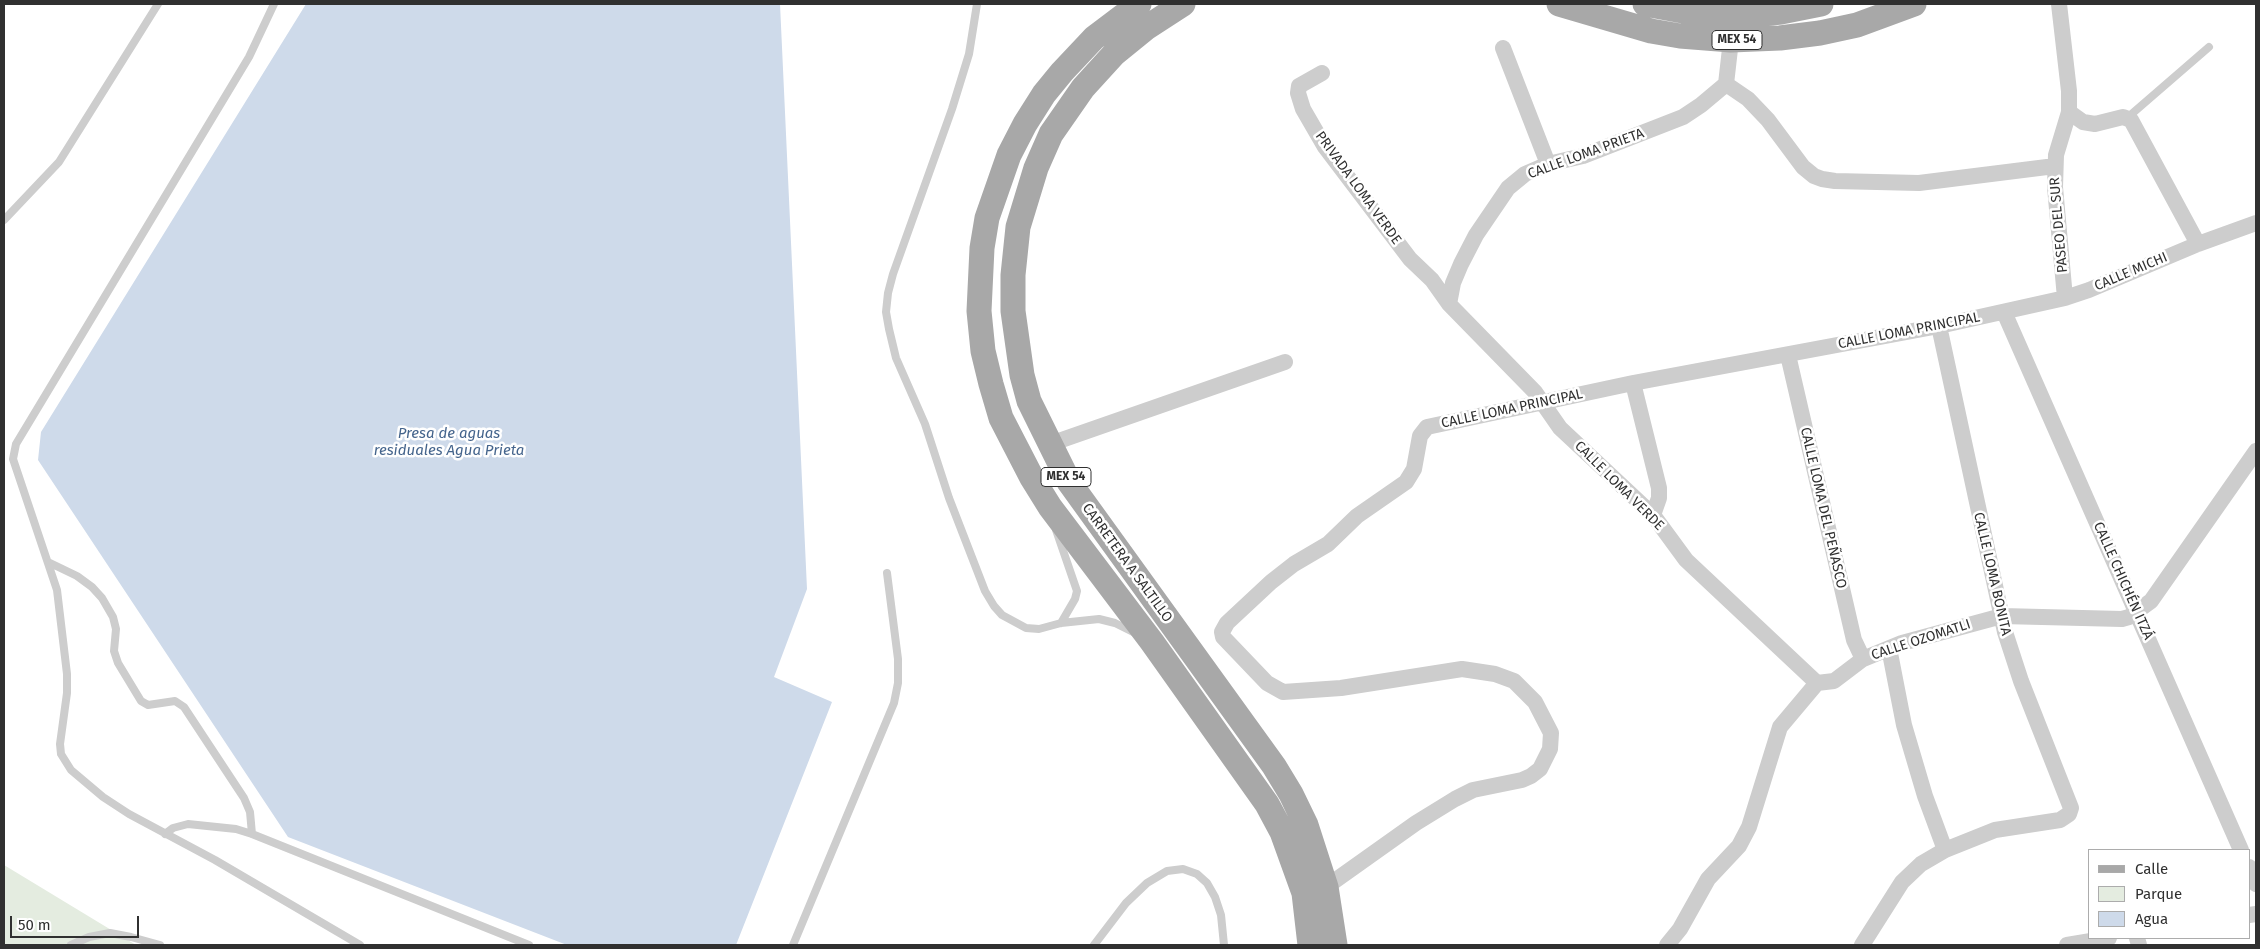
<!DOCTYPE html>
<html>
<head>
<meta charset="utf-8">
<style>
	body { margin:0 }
	#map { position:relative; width:2260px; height:949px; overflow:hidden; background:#fff; font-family:"Fira Sans",sans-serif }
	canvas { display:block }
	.frame { position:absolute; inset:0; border:5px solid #303030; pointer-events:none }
	.legend { position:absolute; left:2088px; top:849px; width:162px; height:90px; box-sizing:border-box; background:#fff; border:1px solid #acacac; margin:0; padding:6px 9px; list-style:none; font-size:15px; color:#303030 }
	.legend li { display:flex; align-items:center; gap:10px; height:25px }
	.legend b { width:25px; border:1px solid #acacac }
	.scale { position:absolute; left:10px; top:916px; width:129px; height:22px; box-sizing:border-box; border:2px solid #303030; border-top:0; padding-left:6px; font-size:15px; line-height:18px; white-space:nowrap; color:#303030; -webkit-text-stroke:4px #fff; paint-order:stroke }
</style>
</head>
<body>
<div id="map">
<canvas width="2260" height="949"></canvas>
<div class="frame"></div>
<ul class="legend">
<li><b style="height:6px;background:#a8a8a8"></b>Calle</li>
<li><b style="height:14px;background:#e4ece0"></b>Parque</li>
<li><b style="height:14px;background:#cedaea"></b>Agua</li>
</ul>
<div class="scale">50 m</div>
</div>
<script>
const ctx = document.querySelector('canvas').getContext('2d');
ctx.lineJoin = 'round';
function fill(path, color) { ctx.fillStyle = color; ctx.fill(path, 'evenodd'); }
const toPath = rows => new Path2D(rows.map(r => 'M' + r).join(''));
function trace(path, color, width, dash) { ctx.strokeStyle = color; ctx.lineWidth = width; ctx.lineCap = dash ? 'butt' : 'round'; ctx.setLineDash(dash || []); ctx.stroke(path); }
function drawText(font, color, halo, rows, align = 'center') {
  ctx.font = font + ' "Fira Sans",sans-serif'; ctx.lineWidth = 5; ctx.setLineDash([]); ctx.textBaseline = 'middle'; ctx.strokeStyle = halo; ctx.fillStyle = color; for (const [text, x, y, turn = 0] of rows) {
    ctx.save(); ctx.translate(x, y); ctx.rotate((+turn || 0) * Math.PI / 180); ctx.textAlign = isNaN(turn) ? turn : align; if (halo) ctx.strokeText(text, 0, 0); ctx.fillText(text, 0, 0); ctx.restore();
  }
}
const green = toPath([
	[4,865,136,945,4,945]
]);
const water = toPath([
	[306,4,780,4,807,589,774,677,832,702,736,945,567,945,288,837,38,460,41,432]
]);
const lane = toPath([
	[274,4,249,57,16,444,13,459,57,590,67,674,67,693,60,744,61,754,71,770,103,797,129,814,215,860,360,945],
	[977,4,969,54,952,109,893,274,888,293,886,312,889,329,896,358,925,424,949,498,985,591,994,606,1002,615,1026,628,1039,629,1061,623,1099,619,1115,623,1135,633],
	[2127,118,2209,47],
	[4,220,59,162,158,4],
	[1056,530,1077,591,1075,599,1061,623],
	[48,562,77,576,92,587,102,598,113,617,116,629,114,651,118,663,141,701,148,705,175,701,184,707,244,798,250,812,252,834],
	[165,834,173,828,188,824,236,829,252,834,529,945],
	[71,945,89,937,110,933,131,937,160,945],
	[793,945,894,703,898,683,898,659,887,573],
	[1094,945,1126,903,1147,883,1167,871,1183,869,1197,874,1207,883,1215,897,1221,915,1224,945]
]);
const street = toPath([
	[2059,4,2069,91,2069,112,2056,155,2055,187,2065,298],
	[1503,48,1548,164],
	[1322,73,1299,86,1298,93,1303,109,1325,147,1410,259,1432,280,1449,304,1535,392,1560,428,1653,515,1686,560,1817,683],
	[1726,84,1748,99,1768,120,1803,167,1814,176,1822,179,1835,181,1919,183,2055,166],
	[1726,84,1731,40],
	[2069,112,2083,122,2095,124,2123,117,2131,120,2198,244],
	[1449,304,1453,283,1461,264,1476,235,1508,188,1525,174,1548,164,1583,156,1683,117,1701,105,1726,84],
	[2004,312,2241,850],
	[1788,355,1854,640,1863,659],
	[1633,383,1659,488,1659,498,1653,515],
	[1050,444,1285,362],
	[1889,648,1904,725,1925,796,1945,850],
	[1817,683,1834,681,1863,659,1902,643,2002,616,2122,619,2129,617,2151,601,2256,451],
	[2249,867,2256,884],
	[1326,887,1416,823,1455,799,1473,790,1522,780,1531,776,1540,769,1550,749,1551,733,1535,702,1514,681,1495,674,1462,669,1341,688,1283,692,1267,683,1223,637,1222,632,1227,623,1271,582,1294,564,1328,544,1357,516,1406,482,1414,469,1420,436,1427,427,1633,383,1939,326,2065,298,2089,290,2198,244,2256,223],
	[2249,915,2256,914],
	[2137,938,2139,945],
	[1667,945,1680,929,1708,879,1739,846,1749,827,1780,727,1817,683],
	[1862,945,1902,882,1921,864,1945,850,1995,830,2060,820,2069,814,2071,808,2021,681,2005,632,1939,326],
	[2067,945,2109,938]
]);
const primary = toPath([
	[1139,4,1094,38,1062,72,1044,94,1025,124,1009,155,987,218,982,248,979,311,983,351,991,384,1001,418,1032,478,1050,507,1152,642,1267,804,1282,832,1304,893,1310,945],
	[1183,4,1146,28,1114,54,1083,88,1051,134,1036,168,1018,227,1013,275,1013,311,1022,375,1029,401,1069,482,1274,766,1291,794,1306,825,1326,887,1335,945],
	[1559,4,1651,31,1680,36,1731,40,1780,38,1820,33,1857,25,1914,4],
	[1645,4,1688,12,1743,16,1781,12,1821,4]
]);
const shields = [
	[1737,40,50],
	[1066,477,50]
];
const shieldNames = [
	["MEX 54",1737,40],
	["MEX 54",1066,477]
];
const streetNames = [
	["CALLE LOMA PRIETA",1586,154,-20],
	["PRIVADA LOMA VERDE",1358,188,54],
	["PASEO DEL SUR",2059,225,-95],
	["CALLE MICHI",2131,272,-23],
	["CALLE LOMA PRINCIPAL",1909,331,-11],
	["CALLE LOMA PRINCIPAL",1512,409,-12],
	["CALLE LOMA VERDE",1619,486,45],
	["CALLE LOMA DEL PEÑASCO",1823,508,77],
	["CARRETERA A SALTILLO",1127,563,54],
	["CALLE LOMA BONITA",1992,574,77],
	["CALLE CHICHÉN ITZÁ",2123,581,66],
	["CALLE OZOMATLI",1921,640,-18]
];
const waterNames = [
	["Presa de aguas",449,434],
	["residuales Agua Prieta",449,451]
];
fill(green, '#e4ece0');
fill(water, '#cedaea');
trace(lane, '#cdcdcd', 8);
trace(street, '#cdcdcd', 16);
trace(primary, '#a8a8a8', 25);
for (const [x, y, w] of shields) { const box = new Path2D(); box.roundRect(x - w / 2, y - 9.5, w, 19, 4); ctx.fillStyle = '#fff'; ctx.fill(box); trace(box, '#303030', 1); }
drawText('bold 12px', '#303030', null, shieldNames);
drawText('14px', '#303030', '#fff', streetNames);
drawText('italic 15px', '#44648c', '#fff', waterNames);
</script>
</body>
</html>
